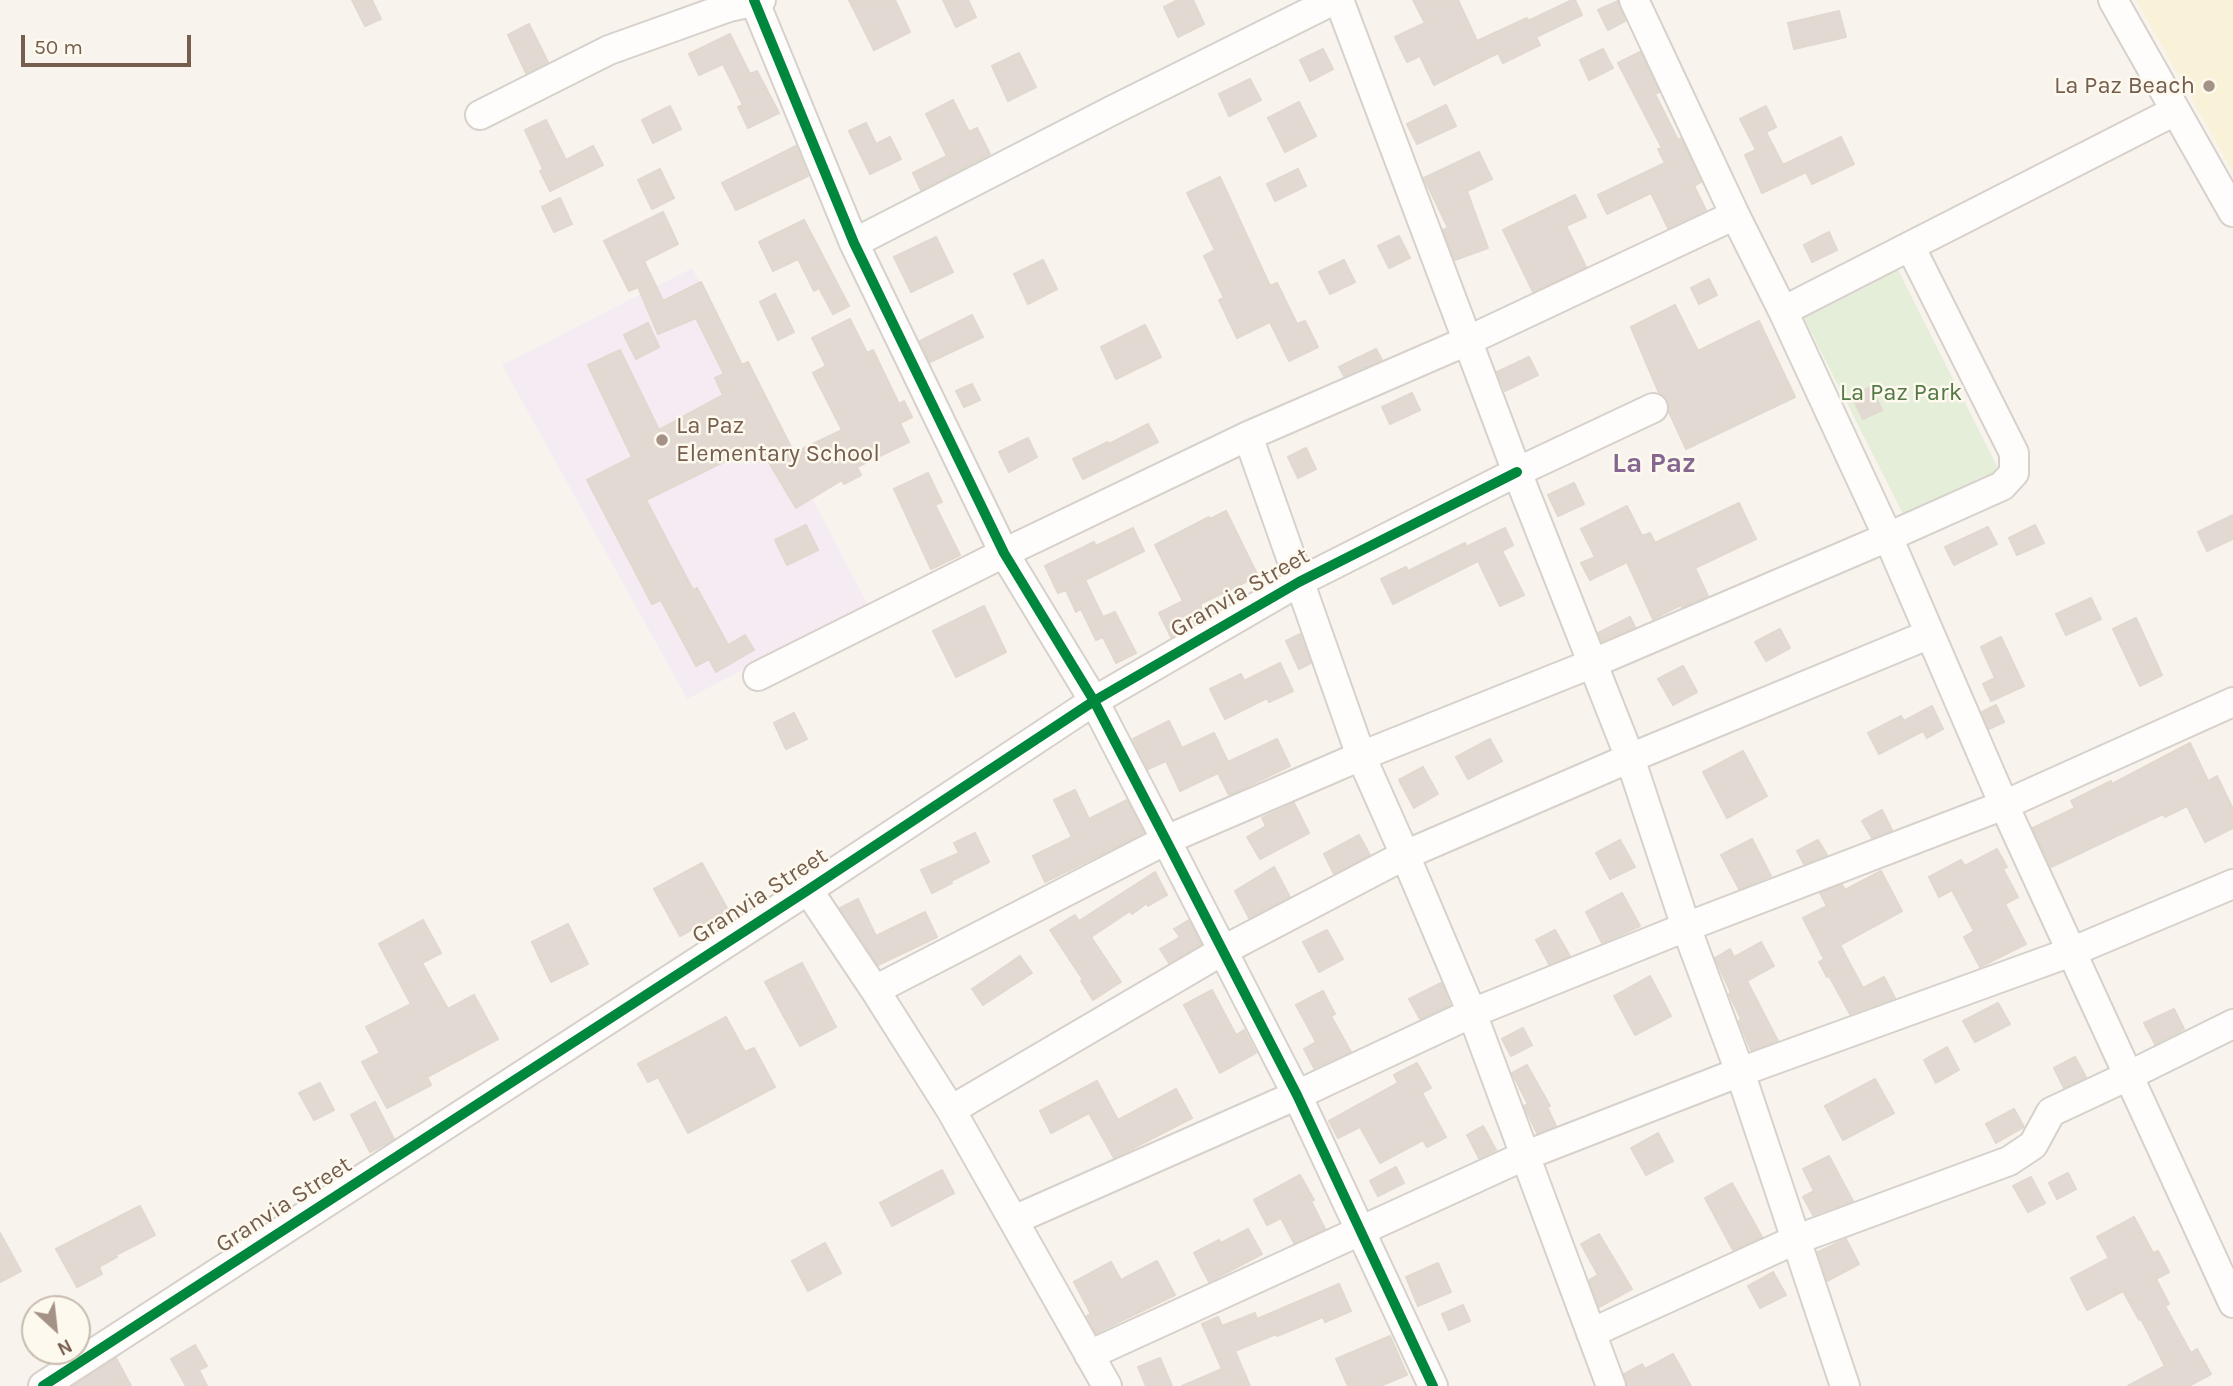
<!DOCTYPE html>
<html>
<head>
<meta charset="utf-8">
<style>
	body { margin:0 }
	#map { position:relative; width:2233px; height:1386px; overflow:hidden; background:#f8f4ed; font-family:Karla,sans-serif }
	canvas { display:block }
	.north { position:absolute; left:21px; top:1295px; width:70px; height:70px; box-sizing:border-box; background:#fef9ef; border:2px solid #c7bbae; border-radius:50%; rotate:153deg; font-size:19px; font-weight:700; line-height:28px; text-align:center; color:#755e4d }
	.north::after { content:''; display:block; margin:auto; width:24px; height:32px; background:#a39285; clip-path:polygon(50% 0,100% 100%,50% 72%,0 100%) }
	.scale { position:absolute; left:21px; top:35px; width:170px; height:32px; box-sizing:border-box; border:4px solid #755e4d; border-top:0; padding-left:9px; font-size:21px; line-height:24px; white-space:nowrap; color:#755e4d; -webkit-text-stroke:5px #fef9ef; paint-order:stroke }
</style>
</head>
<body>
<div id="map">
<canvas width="2233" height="1386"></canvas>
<div class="north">N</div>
<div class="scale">50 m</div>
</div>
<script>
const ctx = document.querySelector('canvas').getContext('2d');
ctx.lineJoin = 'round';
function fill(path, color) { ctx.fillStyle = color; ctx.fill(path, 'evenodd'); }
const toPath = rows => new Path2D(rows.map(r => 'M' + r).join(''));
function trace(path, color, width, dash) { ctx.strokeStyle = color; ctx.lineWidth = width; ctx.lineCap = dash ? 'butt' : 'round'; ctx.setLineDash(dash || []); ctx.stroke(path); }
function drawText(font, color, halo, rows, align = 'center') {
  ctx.font = font + ' Karla,sans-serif'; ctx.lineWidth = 5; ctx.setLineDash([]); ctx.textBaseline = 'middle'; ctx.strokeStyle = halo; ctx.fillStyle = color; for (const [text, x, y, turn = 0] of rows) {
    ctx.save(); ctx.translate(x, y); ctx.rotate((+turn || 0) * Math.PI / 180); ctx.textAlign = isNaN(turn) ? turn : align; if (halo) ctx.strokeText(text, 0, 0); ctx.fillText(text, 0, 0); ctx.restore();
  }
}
const education = toPath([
	[692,268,868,605,687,699,502,365]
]);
const green = toPath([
	[1897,268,1999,470,1905,518,1803,316]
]);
const sand = toPath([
	[2136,0,2233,0,2233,172]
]);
const building = toPath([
	[352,0,372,0,381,19,365,26,352,0],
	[849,0,895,0,910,32,874,50,849,0],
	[943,0,968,0,976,17,956,27,943,0],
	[1178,0,1193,0,1204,24,1178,37,1164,7,1178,0],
	[1413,0,1458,0,1477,41,1527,18,1528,21,1572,0,1575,0,1582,15,1536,37,1540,45,1503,63,1498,53,1434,85,1420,56,1407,62,1395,37,1425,23,1413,0],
	[1618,1,1625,21,1608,30,1598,10,1618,1],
	[1839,11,1846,37,1794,49,1788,23,1839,11],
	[529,24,548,62,526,73,508,35,529,24],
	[730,34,750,74,757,71,779,113,748,128,738,107,743,105,723,64,699,75,689,54,730,34],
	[1323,49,1333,69,1310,81,1300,60,1323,49],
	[1603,49,1613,68,1589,80,1580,60,1603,49],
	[1640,52,1659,92,1655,94,1678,140,1681,138,1701,182,1694,186,1706,210,1668,228,1651,193,1607,214,1598,195,1665,163,1658,149,1662,148,1618,63,1640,52],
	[1019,53,1036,87,1008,101,992,66,1019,53],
	[1250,79,1261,100,1229,116,1219,94,1250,79],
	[953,100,969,132,977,128,990,154,921,190,913,173,947,156,926,114,953,100],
	[1299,102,1316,136,1285,152,1268,118,1299,102],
	[1446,105,1456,126,1417,144,1407,124,1446,105],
	[670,106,681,129,653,143,642,120,670,106],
	[1766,106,1776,127,1766,132,1783,165,1841,137,1854,164,1812,184,1806,172,1762,193,1745,155,1756,150,1740,119,1766,106],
	[546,120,566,160,593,146,603,165,550,191,540,171,543,169,525,130,546,120],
	[866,123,876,144,890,137,901,159,870,174,849,131,866,123],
	[796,146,808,176,736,210,722,183,796,146],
	[1479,152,1492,179,1467,191,1488,248,1455,260,1443,230,1448,228,1424,178,1479,152],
	[660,169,674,198,652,209,638,180,660,169],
	[1298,169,1306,186,1275,201,1267,184,1298,169],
	[1220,177,1270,286,1277,283,1297,324,1305,321,1318,347,1289,361,1270,322,1237,338,1219,300,1224,298,1204,256,1215,250,1187,193,1220,177],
	[1575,195,1586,217,1566,226,1586,267,1533,292,1503,230,1575,195],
	[560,198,572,224,554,232,542,207,560,198],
	[663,212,678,244,644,261,663,301,701,282,742,365,748,362,794,453,842,430,813,373,826,366,812,338,850,319,867,353,873,350,899,404,904,401,912,417,900,423,909,442,857,467,861,475,844,484,842,480,796,508,761,449,752,454,750,449,646,500,693,590,697,588,728,645,745,635,754,650,716,672,709,659,696,666,661,600,652,604,587,480,632,457,588,365,620,350,659,430,723,395,715,378,724,374,696,318,658,334,638,287,629,291,604,241,663,212],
	[804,220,849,306,833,314,819,288,814,291,798,259,773,271,759,242,804,220],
	[1829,232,1837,250,1812,262,1804,245,1829,232],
	[1399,236,1410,258,1389,268,1378,246,1399,236],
	[936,237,953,272,911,292,894,257,936,237],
	[1043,260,1057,289,1028,304,1014,274,1043,260],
	[1344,260,1355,282,1330,294,1319,272,1344,260],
	[1709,279,1717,295,1699,304,1691,288,1709,279],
	[775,294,794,332,778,340,760,302,775,294],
	[1675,305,1698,351,1759,321,1795,397,1686,449,1669,412,1668,402,1659,393,1631,327,1675,305],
	[972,315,983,337,930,362,920,341,972,315],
	[648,323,659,347,636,359,624,335,648,323],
	[1145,325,1161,357,1116,379,1101,347,1145,325],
	[1376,349,1382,360,1344,376,1339,367,1376,349],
	[1529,357,1538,375,1505,391,1497,372,1529,357],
	[972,384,980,400,964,407,956,391,972,384],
	[1871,387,1882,410,1863,419,1852,396,1871,387],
	[1412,393,1420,410,1390,424,1382,407,1412,393],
	[1148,424,1158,442,1083,479,1073,459,1108,442,1109,444,1148,424],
	[1028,438,1037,457,1009,472,999,452,1028,438],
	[1306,448,1316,469,1298,478,1288,457,1306,448],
	[928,473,942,502,935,505,960,555,931,569,894,489,928,473],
	[1574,483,1584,504,1558,516,1548,495,1574,483],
	[1739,503,1756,539,1695,568,1708,596,1682,607,1681,605,1653,619,1627,562,1590,580,1581,563,1595,557,1581,529,1627,506,1642,536,1650,533,1655,543,1739,503],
	[1226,511,1258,576,1200,604,1206,617,1171,637,1159,613,1183,601,1155,545,1209,517,1210,519,1226,511],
	[2233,515,2233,539,2207,551,2198,532,2233,515],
	[806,525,818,550,787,565,775,540,806,525],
	[2035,525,2044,543,2017,555,2009,538,2035,525],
	[1988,527,1997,544,1954,565,1945,547,1988,527],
	[1133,528,1144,551,1085,580,1103,617,1115,612,1136,653,1116,663,1103,637,1096,640,1081,609,1076,612,1066,590,1058,593,1045,566,1094,542,1096,546,1133,528],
	[1505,528,1513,545,1502,551,1524,595,1500,606,1478,561,1393,604,1381,579,1406,567,1408,571,1465,543,1466,547,1505,528],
	[2091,598,2101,619,2066,635,2056,614,2091,598],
	[984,606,1006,652,956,677,933,631,984,606],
	[1630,617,1635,627,1602,641,1598,633,1630,617],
	[2136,618,2162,675,2140,686,2113,629,2136,618],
	[1780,629,1790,648,1766,661,1755,642,1780,629],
	[1300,634,1311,663,1299,669,1286,641,1300,634],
	[2001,637,2024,686,1991,701,1983,684,1995,678,1981,647,2001,637],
	[1280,663,1293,691,1269,702,1267,698,1225,719,1210,689,1241,674,1244,681,1280,663],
	[1683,666,1697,692,1673,705,1658,679,1683,666],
	[1996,705,2004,722,1989,729,1982,712,1996,705],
	[1932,706,1943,729,1927,738,1923,731,1879,754,1868,733,1901,716,1904,721,1932,706],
	[794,713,807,739,786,749,774,723,794,713],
	[1169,721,1182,748,1214,733,1228,762,1277,739,1290,766,1229,795,1218,773,1180,791,1166,761,1148,769,1133,739,1169,721],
	[1490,739,1502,761,1468,779,1456,757,1490,739],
	[2190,743,2208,781,2217,776,2233,809,2233,828,2205,842,2187,806,2165,817,2163,814,2051,867,2033,828,2075,808,2071,801,2111,781,2112,784,2190,743],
	[1743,751,1767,796,1727,818,1703,772,1743,751],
	[1423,767,1438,794,1414,808,1399,780,1423,767],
	[1075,790,1089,819,1127,800,1144,833,1045,882,1033,856,1072,837,1054,800,1075,790],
	[1294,803,1309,833,1260,859,1247,837,1266,826,1262,818,1294,803],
	[1882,810,1892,830,1872,838,1862,821,1882,810],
	[975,833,989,862,951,881,952,883,932,893,921,870,959,853,954,843,975,833],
	[1359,835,1370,855,1334,874,1324,854,1359,835],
	[1752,839,1771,876,1739,889,1721,855,1752,839],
	[1620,840,1635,867,1610,879,1596,853,1620,840],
	[1818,840,1827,855,1804,864,1797,851,1818,840],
	[1997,849,2007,867,2003,869,2018,897,2005,904,2026,944,1980,967,1964,937,1974,931,1952,890,1939,897,1929,877,1961,860,1965,866,1997,849],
	[702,863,728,910,680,936,654,889,702,863],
	[1274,867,1290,897,1249,918,1235,891,1274,867],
	[1881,871,1902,911,1840,945,1863,988,1884,977,1895,998,1850,1014,1829,976,1827,977,1819,962,1824,959,1803,918,1827,906,1820,893,1842,885,1845,890,1881,871],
	[1155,872,1167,895,1148,906,1147,903,1132,914,1130,911,1091,937,1121,982,1093,1000,1081,981,1083,980,1050,930,1075,915,1079,921,1155,872],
	[1622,893,1640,926,1602,943,1586,912,1622,893],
	[858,899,876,936,925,912,937,937,878,965,840,908,858,899],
	[423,920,441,953,422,963,448,1009,474,995,498,1039,427,1077,431,1085,387,1108,362,1062,380,1053,366,1027,411,1004,379,944,423,920],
	[1189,920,1201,944,1169,963,1160,949,1180,937,1174,929,1189,920],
	[568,924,588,964,551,982,532,942,568,924],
	[1327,930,1343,959,1319,972,1303,942,1327,930],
	[1555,930,1570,956,1549,964,1536,940,1555,930],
	[1761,942,1774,966,1747,981,1778,1041,1751,1050,1739,1021,1741,1019,1729,994,1731,993,1715,958,1730,949,1734,957,1761,942],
	[1020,956,1032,973,983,1005,972,989,1020,956],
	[802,963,836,1027,800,1046,765,982,802,963],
	[1650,976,1671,1016,1635,1035,1614,996,1650,976],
	[1441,983,1450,1005,1420,1019,1409,999,1441,983],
	[1212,990,1236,1035,1244,1030,1256,1053,1220,1073,1184,1005,1212,990],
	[1323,991,1335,1014,1331,1016,1351,1052,1314,1068,1304,1049,1316,1042,1296,1005,1323,991],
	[1998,1003,2010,1024,1975,1042,1963,1021,1998,1003],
	[2174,1009,2184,1029,2155,1044,2144,1023,2174,1009],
	[726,1017,745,1052,754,1048,775,1087,688,1133,658,1077,648,1082,638,1064,726,1017],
	[1523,1028,1532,1045,1511,1056,1502,1039,1523,1028],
	[1947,1047,1959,1070,1936,1083,1924,1060,1947,1047],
	[2075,1057,2086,1077,2064,1088,2054,1068,2075,1057],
	[1417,1063,1431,1088,1422,1093,1446,1137,1427,1147,1423,1140,1380,1163,1360,1127,1338,1138,1329,1121,1398,1083,1394,1075,1417,1063],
	[1527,1065,1550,1106,1547,1107,1556,1126,1537,1133,1524,1106,1528,1104,1512,1073,1527,1065],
	[1875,1079,1894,1113,1843,1140,1825,1106,1875,1079],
	[1097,1081,1118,1120,1176,1089,1192,1118,1114,1158,1089,1113,1051,1133,1040,1111,1097,1081],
	[320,1083,334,1110,314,1120,299,1093,320,1083],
	[375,1102,394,1139,370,1152,351,1115,375,1102],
	[2014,1109,2024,1127,1996,1143,1986,1124,2014,1109],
	[1483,1126,1496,1150,1479,1158,1467,1135,1483,1126],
	[1658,1133,1673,1161,1646,1175,1631,1148,1658,1133],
	[1829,1156,1853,1201,1813,1215,1803,1197,1814,1191,1803,1169,1829,1156],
	[1396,1167,1404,1183,1378,1196,1370,1181,1396,1167],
	[942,1170,954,1193,892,1226,880,1203,942,1170],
	[2068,1173,2076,1189,2057,1199,2049,1183,2068,1173],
	[1300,1175,1314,1200,1311,1201,1325,1229,1294,1243,1281,1218,1267,1225,1254,1200,1300,1175],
	[2031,1177,2045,1203,2028,1212,2013,1186,2031,1177],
	[1732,1183,1762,1237,1733,1250,1705,1198,1732,1183],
	[140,1206,155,1235,116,1255,117,1257,99,1267,102,1274,77,1287,56,1249,140,1206],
	[2134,1217,2153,1253,2158,1251,2169,1272,2156,1279,2169,1304,2165,1306,2191,1353,2197,1349,2211,1374,2189,1386,2128,1386,2165,1366,2141,1319,2139,1320,2123,1291,2087,1310,2071,1278,2109,1258,2097,1237,2134,1217],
	[1248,1229,1262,1254,1209,1282,1194,1253,1219,1240,1221,1243,1248,1229],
	[0,1233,21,1271,0,1282,0,1233],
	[1599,1234,1632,1289,1599,1307,1589,1280,1598,1275,1581,1244,1599,1234],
	[1846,1239,1859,1264,1827,1281,1818,1252,1846,1239],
	[825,1243,841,1273,808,1291,792,1261,825,1243],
	[1157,1261,1175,1295,1096,1333,1087,1316,1091,1314,1074,1282,1111,1262,1121,1280,1157,1261],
	[1438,1263,1451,1292,1418,1306,1406,1277,1438,1263],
	[1773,1272,1786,1295,1760,1308,1748,1286,1773,1272],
	[1339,1284,1351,1311,1325,1322,1323,1317,1277,1336,1276,1334,1235,1351,1250,1386,1182,1386,1222,1369,1202,1324,1218,1317,1222,1326,1255,1313,1257,1319,1339,1284],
	[1463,1305,1470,1321,1449,1330,1442,1314,1463,1305],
	[1390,1336,1407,1375,1380,1386,1348,1386,1336,1359,1390,1336],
	[195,1345,207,1366,199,1370,207,1386,186,1386,171,1359,195,1345],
	[1673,1354,1691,1386,1627,1386,1624,1374,1642,1364,1645,1369,1673,1354],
	[116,1358,131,1386,74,1386,116,1358],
	[1160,1358,1172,1386,1146,1386,1138,1367,1160,1358]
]);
const minor = toPath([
	[754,0,854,243,1004,553,1094,701,1166,840,1297,1095,1433,1386],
	[1339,0,1517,472,1630,758,1686,927,1740,1072,1845,1386],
	[1634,0,1735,215,1783,311,1888,537,2004,805,2233,1303],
	[2113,0,2233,212],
	[480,115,609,50,729,7,761,0],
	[854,243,1115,109,1334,0],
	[1783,311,2175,111],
	[1248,436,1361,756,1405,855,1472,1013,1611,1386],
	[758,676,1004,553,1248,436,1467,341,1735,215],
	[808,890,875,990,951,1110,1107,1386],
	[875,990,1166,840,1361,756,1591,664,1888,537,2002,486,2014,473,2014,453,1910,246],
	[951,1110,1222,951,1405,855,1630,758,1930,634],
	[1014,1220,1297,1095,1472,1013,1686,927,2004,805,2233,702],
	[1591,1333,1795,1240,2009,1161,2033,1145,2051,1112,2128,1076,2233,1024],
	[1089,1355,1524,1156,1740,1072,2071,952,2233,884],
	[43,1386,808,890,1094,701,1299,582,1517,472,1653,408]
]);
const cycleway = toPath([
	[754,0,854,243,1004,553,1094,701,1166,840,1297,1095,1433,1386],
	[43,1386,808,890,1094,701,1299,582,1517,472]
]);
const markers = [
	[2209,86,7,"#a39285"],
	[662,440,7,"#a39285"]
];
const poiNames = [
	["La Paz Beach",2195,86],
	["La Paz",676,426,"left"],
	["Elementary School",676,454,"left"]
];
const parkNames = [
	["La Paz Park",1901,393]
];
const streetNames = [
	["Granvia Street",1240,593,-30],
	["Granvia Street",760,896,-33],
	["Granvia Street",284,1205,-33]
];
const quarterNames = [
	["La Paz",1654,464]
];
fill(education, '#f5ecf3');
fill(green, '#e4eed9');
fill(sand, '#f9f2d8');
fill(building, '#e2dad2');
trace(building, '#e1d8cf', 2);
trace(minor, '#d7d1cb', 32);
trace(minor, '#fefdfc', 28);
trace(cycleway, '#00873e', 10);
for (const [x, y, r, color] of markers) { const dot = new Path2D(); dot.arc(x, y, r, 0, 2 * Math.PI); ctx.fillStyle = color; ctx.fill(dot); trace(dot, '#fef9ef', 2.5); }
drawText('24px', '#755e4d', '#fef9ef', poiNames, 'right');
drawText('24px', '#537a46', '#fef9ef', parkNames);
drawText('24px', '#755e4d', '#fef9ef', streetNames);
drawText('bold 28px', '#856691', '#fef9ef', quarterNames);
</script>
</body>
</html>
